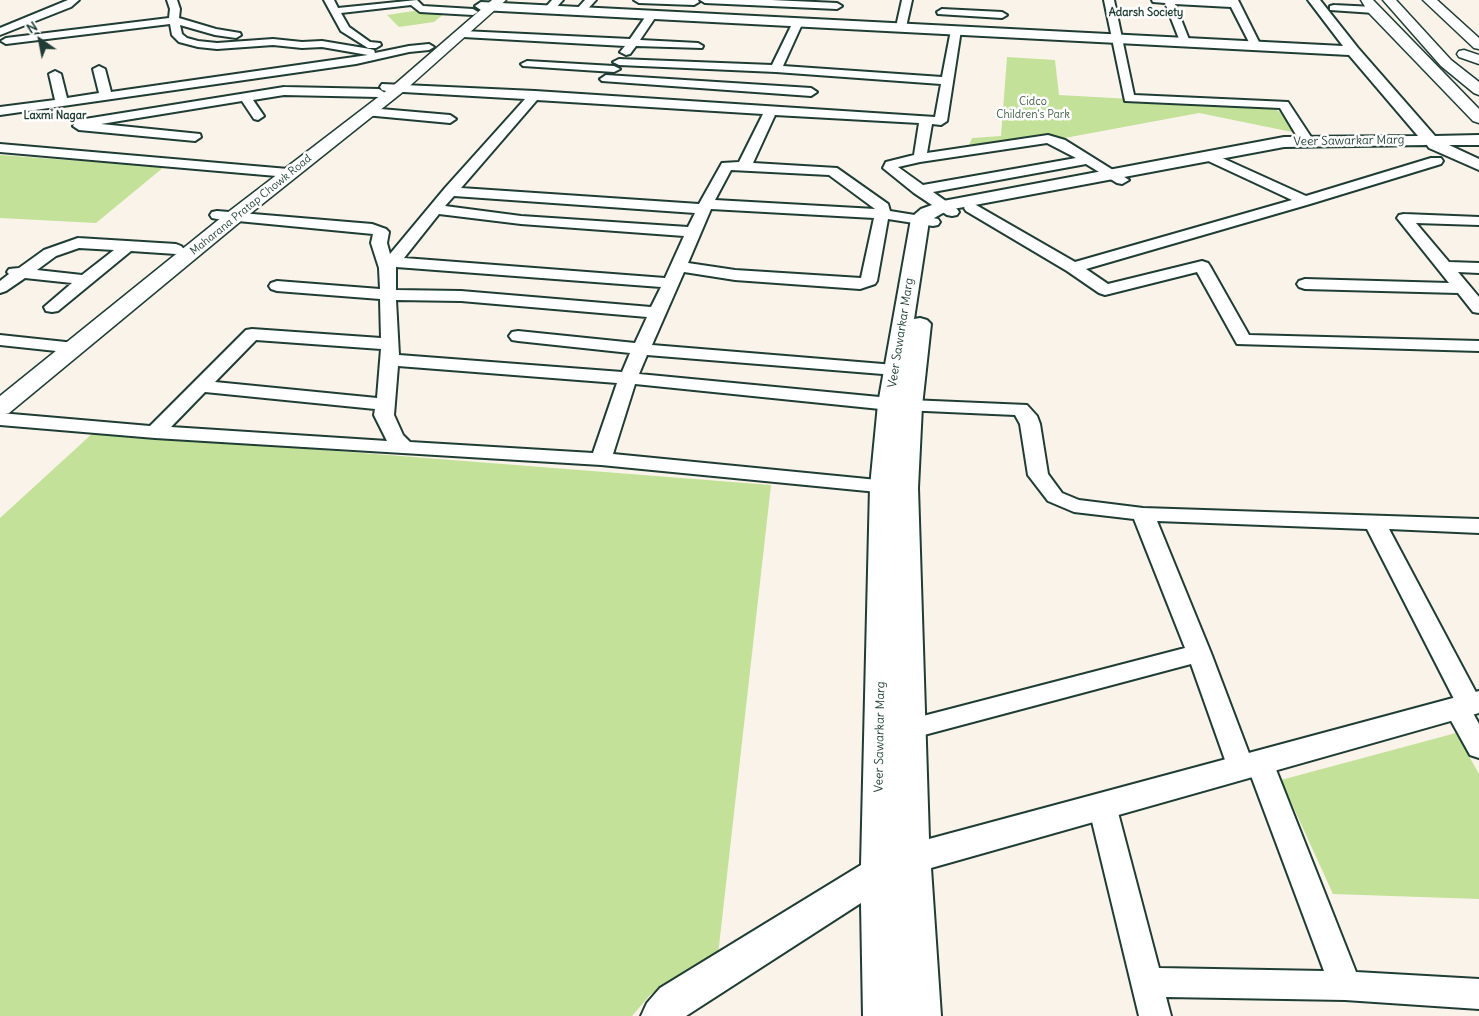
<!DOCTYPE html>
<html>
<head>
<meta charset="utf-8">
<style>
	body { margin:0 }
	#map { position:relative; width:1479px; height:1016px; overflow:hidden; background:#faf3ea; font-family:Delius,sans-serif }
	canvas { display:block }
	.north { position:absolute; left:15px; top:15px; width:50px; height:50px; -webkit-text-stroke:4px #fff; paint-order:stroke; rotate:327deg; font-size:14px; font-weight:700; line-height:20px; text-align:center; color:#1f3d34 }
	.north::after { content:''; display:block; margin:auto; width:18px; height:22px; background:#1f3d34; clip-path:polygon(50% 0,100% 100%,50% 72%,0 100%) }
</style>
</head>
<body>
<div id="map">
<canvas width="1479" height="1016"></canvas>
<div class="north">N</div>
</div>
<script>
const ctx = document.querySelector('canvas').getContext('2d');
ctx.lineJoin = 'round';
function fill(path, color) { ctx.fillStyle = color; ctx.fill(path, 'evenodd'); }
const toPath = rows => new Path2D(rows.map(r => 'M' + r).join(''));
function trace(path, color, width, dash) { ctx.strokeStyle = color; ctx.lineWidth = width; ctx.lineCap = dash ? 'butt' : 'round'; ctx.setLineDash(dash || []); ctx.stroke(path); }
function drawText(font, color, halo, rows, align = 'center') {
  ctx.font = font + ' Delius,sans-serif'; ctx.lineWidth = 5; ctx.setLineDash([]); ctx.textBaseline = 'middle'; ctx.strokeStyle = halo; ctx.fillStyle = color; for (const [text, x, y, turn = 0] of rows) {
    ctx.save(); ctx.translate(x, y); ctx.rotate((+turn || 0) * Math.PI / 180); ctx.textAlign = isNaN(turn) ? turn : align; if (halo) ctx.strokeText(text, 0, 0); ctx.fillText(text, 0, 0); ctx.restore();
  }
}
const green = toPath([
	[420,10,445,13,434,22,399,27,387,15],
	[1007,57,1055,60,1059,95,1274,107,1302,134,1199,113,1054,140,1047,135,968,148,972,138,1001,136],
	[0,155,164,167,96,223,0,218],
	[94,432,771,485,718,955,651,994,632,1016,0,1016,0,518],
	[1456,733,1479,774,1479,899,1333,894,1281,780]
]);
const minor = toPath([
	[68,0,79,0,71,7,0,35,0,28,68,0],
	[167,0,177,0,180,9,179,18,216,29,240,33,241,35,236,38,215,35,180,25,182,34,187,38,198,41,217,43,273,39,302,42,322,41,370,49,374,50,375,53,409,46,429,44,434,47,429,50,409,52,356,64,0,115,0,107,55,100,49,74,55,71,61,74,67,98,99,93,93,69,99,66,105,69,111,92,368,55,322,47,302,48,273,45,217,49,198,47,179,42,172,35,170,24,6,44,1,41,6,38,169,18,170,9,167,0],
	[324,0,334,0,338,8,417,0,423,6,473,9,478,12,473,15,420,12,411,5,341,13,349,27,370,42,380,43,381,45,376,48,368,48,341,31,324,0],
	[552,0,563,0,553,11,545,11,544,9,552,0],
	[585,0,596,0,584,13,576,13,575,11,585,0],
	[634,0,698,0,699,2,694,5,639,3,634,0],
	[700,0,771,0,837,3,842,6,837,9,705,3,700,0],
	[902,0,912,0,906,27,901,30,896,27,902,0],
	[1104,0,1114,0,1134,95,1288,102,1313,140,1311,143,1301,143,1280,108,1125,101,1104,0],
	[1152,0,1238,0,1261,46,1260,48,1252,48,1231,7,1175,4,1190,42,1189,44,1181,44,1165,3,1153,2,1152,0],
	[1334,5,1374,7,1379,10,1374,13,1330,10,1330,6,1334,5],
	[942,9,1002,12,1007,15,1002,18,938,14,937,12,942,9],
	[652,12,657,15,640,40,698,43,703,46,702,48,636,46,630,54,626,55,620,52,625,46,463,37,458,34,463,31,630,39,648,13,652,12],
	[798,19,803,22,783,66,942,77,951,30,952,28,960,28,961,30,947,121,941,125,932,124,927,153,1048,135,1065,140,1129,180,1122,184,1117,183,1086,164,933,192,957,209,959,212,957,215,952,216,947,215,914,193,883,168,886,162,914,155,919,123,775,115,753,163,837,168,888,204,890,211,933,218,938,219,940,222,938,225,933,226,888,219,877,281,875,284,860,289,735,280,684,272,652,345,895,365,901,366,904,370,901,374,895,375,647,355,639,374,890,398,897,400,899,404,897,408,890,410,635,384,613,454,898,482,905,484,908,488,905,492,898,494,601,465,155,438,0,425,0,413,150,426,246,330,252,329,381,338,380,299,277,291,271,289,269,286,271,283,277,281,380,289,379,268,371,243,373,234,217,219,212,218,210,215,212,212,217,211,372,224,386,229,389,232,387,243,390,254,445,188,525,99,386,91,382,90,380,87,382,84,535,91,935,117,941,84,776,72,619,65,613,62,619,59,772,65,793,22,798,19],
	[537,100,763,114,739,162,722,163,699,204,461,188,537,100],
	[1047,143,1076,158,923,185,898,167,920,162,1047,143],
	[731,170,829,175,875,209,715,200,731,170],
	[454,196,695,213,688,227,521,216,445,206,454,196],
	[711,209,874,218,861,278,735,270,688,263,711,209],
	[439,214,521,224,684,236,665,278,404,258,439,214],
	[396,267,661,287,651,307,461,291,396,290,396,267],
	[396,300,461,301,647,317,635,343,518,331,512,332,509,336,512,340,518,341,630,353,622,372,399,355,396,300],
	[256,340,381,349,377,398,215,382,256,340],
	[398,366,617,383,593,453,410,442,403,435,394,415,398,366],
	[205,392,375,409,374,415,387,441,171,427,205,392],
	[527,61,614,66,620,69,614,72,523,66,521,64,527,61],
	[606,75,811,88,817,92,811,96,602,81,600,79,606,75],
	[284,87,379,89,385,93,379,97,284,95,253,100,264,116,258,120,254,119,242,101,101,124,200,134,201,137,195,141,79,130,73,126,76,121,85,119,284,87],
	[369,108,450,115,456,119,450,123,365,115,363,112,369,108],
	[0,144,288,169,295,173,288,177,0,152,0,144],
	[1209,152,1306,196,1431,158,1441,158,1443,161,1441,164,1310,204,1086,269,1108,284,1202,261,1208,263,1210,266,1249,335,1479,341,1479,351,1237,344,1197,272,1105,295,1099,293,1067,271,966,211,964,208,966,205,971,204,976,205,1075,262,1292,200,1204,159,1202,156,1209,152],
	[1404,214,1479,217,1479,225,1416,223,1449,262,1479,263,1479,273,1458,272,1479,297,1479,313,1473,312,1458,293,1305,289,1299,287,1297,284,1299,281,1305,279,1449,283,1397,218,1399,215,1404,214],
	[78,238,176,244,181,246,184,249,181,252,176,254,131,251,58,311,52,312,46,311,44,307,72,283,25,278,6,291,0,293,0,281,9,274,7,272,9,269,19,268,44,250,78,238],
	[79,248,114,250,82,275,37,270,56,256,79,248],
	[0,335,75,343,81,344,84,348,81,352,75,353,0,345,0,335],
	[910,400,1027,405,1037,416,1040,424,1048,474,1062,493,1079,500,1143,508,1479,519,1479,533,1389,529,1479,698,1479,712,1473,713,1479,724,1479,758,1470,755,1444,708,1448,701,1454,699,1367,529,1157,521,1211,653,1250,756,1260,752,1270,755,1273,762,1356,972,1479,979,1479,1009,1345,1000,1166,997,1171,1016,1139,1016,1088,805,1092,797,1102,794,1112,797,1116,805,1159,968,1324,971,1250,773,1240,777,1230,774,1191,664,909,739,900,736,896,729,900,722,1185,648,1134,519,1074,512,1048,501,1028,475,1020,424,1015,415,903,410,901,406,903,402,910,400]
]);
const tertiary = toPath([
	[1308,0,1320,0,1358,48,1435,136,1479,135,1479,145,1449,145,1479,159,1479,170,1429,148,1427,145,1284,147,948,210,929,221,914,319,920,318,927,320,931,324,922,406,918,488,929,839,1479,691,1479,713,931,868,941,1016,863,1016,861,903,686,1016,641,1016,647,1003,660,988,861,865,870,487,878,404,911,219,914,215,921,209,943,201,1284,137,1418,136,1349,55,481,10,475,6,481,2,1343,46,1308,0]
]);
const secondary = toPath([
	[492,0,506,0,404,91,241,221,9,413,0,415,0,396,227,213,394,85,492,0]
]);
const primary = toPath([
	[1361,0,1373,0,1479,109,1479,123,1473,121,1369,13,1361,0],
	[1423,0,1437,0,1479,38,1479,49,1474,48,1423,0]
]);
const motorway = toPath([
	[1383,0,1396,0,1451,60,1479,82,1479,95,1474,93,1441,66,1383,0],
	[1464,50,1479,55,1479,64,1459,57,1457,54,1459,51,1464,50]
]);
const farNeighbourhoodnames = [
	["Adarsh Society",1146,13],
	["Laxmi Nagar",55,116]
];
const farParknames = [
	["Cidco",1033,102],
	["Children's Park",1033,115]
];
const farStreetnames = [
	["Maharana Pratap Chowk Road",251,205,-39]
];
const streetNames = [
	["Veer Sawarkar Marg",1349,141,-1],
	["Veer Sawarkar Marg",901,333,-81],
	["Veer Sawarkar Marg",880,737,-89]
];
fill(green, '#c4e199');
trace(minor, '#1f3d34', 4);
trace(tertiary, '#1f3d34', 4);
trace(secondary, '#1f3d34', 3);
trace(primary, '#1f3d34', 3);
trace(motorway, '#1f3d34', 3);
fill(minor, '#fff');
fill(tertiary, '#fff');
fill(secondary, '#fff');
fill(primary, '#fff');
fill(motorway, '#fff');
drawText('bold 11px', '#1f3d34', '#fff', farNeighbourhoodnames);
drawText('11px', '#405e48', '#fff', farParknames);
drawText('11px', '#1f3d34', '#fff', farStreetnames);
drawText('12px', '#1f3d34', '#fff', streetNames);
</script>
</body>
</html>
